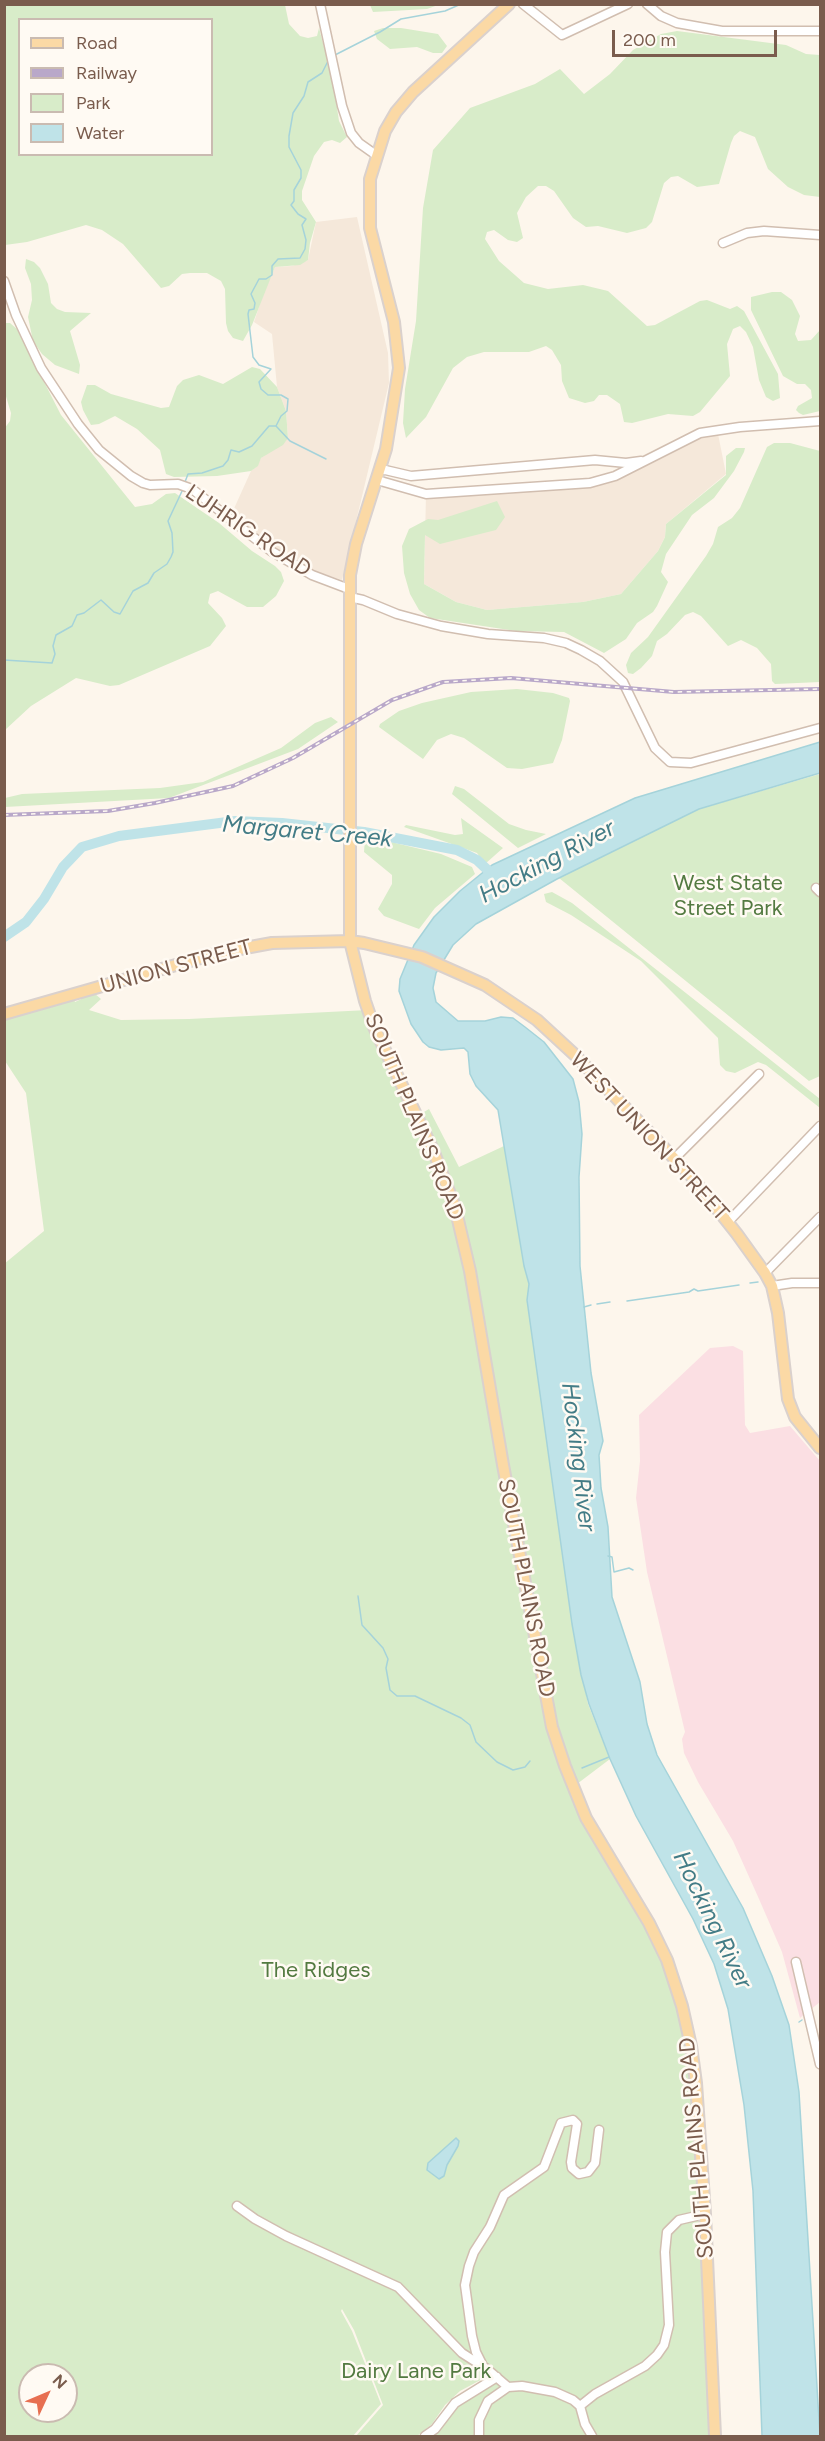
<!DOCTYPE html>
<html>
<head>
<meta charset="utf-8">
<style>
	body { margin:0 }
	#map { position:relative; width:825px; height:2441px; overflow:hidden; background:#fdf6ec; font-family:Figtree,sans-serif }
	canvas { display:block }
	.frame { position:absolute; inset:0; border:6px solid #7a5c4d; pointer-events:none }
	.legend { position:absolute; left:18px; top:18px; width:195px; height:138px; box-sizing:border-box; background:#fffaf3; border:2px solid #cabbb1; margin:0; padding:8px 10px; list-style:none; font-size:18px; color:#7a5c4d }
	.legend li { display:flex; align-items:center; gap:12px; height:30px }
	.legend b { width:30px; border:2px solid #cabbb1 }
	.north { position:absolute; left:18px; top:2363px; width:60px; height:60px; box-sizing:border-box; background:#fffaf3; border:2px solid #cabbb1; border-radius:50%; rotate:46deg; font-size:16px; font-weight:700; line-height:24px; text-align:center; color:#7a5c4d }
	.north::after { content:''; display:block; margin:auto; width:21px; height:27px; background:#e76f51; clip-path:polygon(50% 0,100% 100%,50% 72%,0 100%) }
	.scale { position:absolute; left:612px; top:30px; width:165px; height:27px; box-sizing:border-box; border:3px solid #7a5c4d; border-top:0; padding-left:8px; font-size:18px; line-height:21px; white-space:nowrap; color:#7a5c4d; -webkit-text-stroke:4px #fffaf3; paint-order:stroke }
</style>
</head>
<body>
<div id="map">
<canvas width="825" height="2441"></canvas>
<div class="frame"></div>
<ul class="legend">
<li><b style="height:8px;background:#fbd9a5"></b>Road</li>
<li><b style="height:8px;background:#b9a8c9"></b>Railway</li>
<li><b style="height:16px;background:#d8ecc9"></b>Park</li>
<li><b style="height:16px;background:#bfe3e8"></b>Water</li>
</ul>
<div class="north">N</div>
<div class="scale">200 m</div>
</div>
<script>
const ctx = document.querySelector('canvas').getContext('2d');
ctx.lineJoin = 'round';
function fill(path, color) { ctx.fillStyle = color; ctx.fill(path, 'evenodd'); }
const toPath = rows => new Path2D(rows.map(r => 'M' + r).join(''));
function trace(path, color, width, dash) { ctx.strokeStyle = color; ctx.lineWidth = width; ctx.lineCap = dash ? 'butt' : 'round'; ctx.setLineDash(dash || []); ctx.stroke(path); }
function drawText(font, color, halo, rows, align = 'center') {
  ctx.font = font + ' Figtree,sans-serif'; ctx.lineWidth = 5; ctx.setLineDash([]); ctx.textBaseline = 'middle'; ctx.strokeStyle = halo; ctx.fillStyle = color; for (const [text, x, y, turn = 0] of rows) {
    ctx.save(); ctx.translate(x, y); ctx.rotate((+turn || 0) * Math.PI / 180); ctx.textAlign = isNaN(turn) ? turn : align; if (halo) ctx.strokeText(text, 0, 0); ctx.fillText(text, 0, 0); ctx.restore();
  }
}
const residential = toPath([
	[357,217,388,353,389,383,342,580,312,570,273,547,232,513,251,471,257,466,261,458,288,438,286,411,277,387,272,334,254,322,264,292,275,267,292,266,308,260,316,222],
	[717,429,726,474,666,524,665,537,658,551,621,594,583,602,487,610,456,602,424,584,426,494,590,483]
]);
const medical = toPath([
	[733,1346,743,1351,745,1425,750,1433,790,1426,820,1461,820,2002,800,2018,782,1952,759,1899,733,1841,698,1782,684,1753,682,1739,685,1732,647,1572,636,1498,640,1461,639,1415,710,1348]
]);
const green = toPath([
	[4,5,285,5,289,24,300,36,308,38,317,36,319,28,333,81,339,121,347,137,340,143,332,140,324,142,314,156,302,191,302,200,316,222,310,243,308,260,300,265,275,267,252,325,243,341,233,338,228,331,226,323,225,289,221,281,207,273,190,273,182,274,169,286,161,288,123,244,102,230,86,225,27,242,5,245],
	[20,20,212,20,212,154,20,154],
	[370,5,370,4,438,5,427,9,373,12],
	[383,28,401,28,438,34,447,46,442,53,433,53,417,47,390,49,377,39,374,31],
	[677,31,786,45,806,54,820,55,820,197,804,195,788,187,768,169,755,137,740,131,734,136,731,143,719,184,697,187,678,176,671,177,664,183,652,222,646,228,627,233,598,226,586,227,573,218,554,191,546,186,538,186,526,197,517,213,523,238,517,242,508,240,494,230,487,232,485,239,499,261,524,283,548,289,583,285,608,291,647,326,655,325,700,301,707,300,730,309,737,306,744,311,778,374,780,398,773,401,766,397,759,380,753,347,746,332,740,326,733,329,727,344,730,376,700,412,693,416,668,414,632,423,624,422,620,404,607,395,599,395,594,401,585,403,569,398,562,381,561,365,552,350,546,346,529,352,484,352,467,357,453,368,426,417,406,438,403,423,405,389,416,321,423,208,433,150,470,108,535,84,560,69,584,94,610,74,633,50,661,34],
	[26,259,34,262,40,268,48,284,51,303,57,309,65,312,91,313,70,331,80,365,79,374,55,365,42,354,33,341,28,317,32,300,31,284,25,268],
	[772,292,781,292,792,300,800,316,795,334,798,341,811,340,820,330,820,411,803,415,799,413,796,410,798,406,812,398,811,390,805,384,797,384,783,376,751,310,751,297],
	[4,323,10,323,17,329,61,415,135,507,152,504,166,494,175,493,219,523,252,551,275,566,281,572,284,581,276,596,263,607,247,607,218,591,210,594,208,603,222,618,226,626,210,646,119,685,110,686,76,678,31,706,5,730,4,429,10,421,11,413,5,393],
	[252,367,260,369,277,387,286,411,288,438,283,445,261,458,258,466,251,471,217,476,174,477,166,474,160,450,137,429,115,416,99,424,91,425,83,410,81,402,87,385,95,385,111,394,161,408,169,407,177,386,183,380,199,375,223,384],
	[774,443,790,443,820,451,820,682,775,684,772,681,771,664,757,648,741,640,728,646,701,616,693,612,685,615,667,634,657,641,652,656,641,668,633,674,628,673,626,665,631,653,648,637,706,556,713,544,718,527,732,518,740,508,767,447],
	[736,448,745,448,744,452,734,471,714,498,692,515,666,554,661,572,668,582,657,606,653,612,637,623,626,639,604,653,564,632,516,631,430,618,419,610,410,594,404,573,402,546,409,529,428,519,438,520,497,501,505,517,496,530,440,544,425,535,424,584,456,602,487,610,583,602,621,594,658,551,665,537,666,524,726,475,726,456],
	[517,689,553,693,569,698,570,701,562,740,553,763,522,769,507,768,464,738,451,734,437,740,423,759,379,727,380,724,399,711,422,703,471,692],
	[331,717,338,722,298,749,169,798,5,807,5,798,22,794,160,788,203,782,281,748,315,723],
	[820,774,820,1076,809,1081,559,878,699,809],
	[455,786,464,789,509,824,526,830,546,834,518,848,452,794],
	[461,818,503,848,485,864,477,853,404,827,406,825,455,835,463,834],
	[365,839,387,841,441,854,472,867,475,874,435,908,419,929,384,916,378,909,392,884,392,875,364,852],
	[552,892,572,903,820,1099,820,1108,766,1065,758,1062,735,1073,726,1071,720,1065,718,1038,641,961,571,915,546,902,544,894],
	[94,993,101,999,89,1010,121,1020,189,1019,368,1010,417,1116,429,1109,459,1167,504,1146,524,1266,529,1284,527,1300,572,1624,588,1704,610,1759,573,1787,649,1923,691,2047,715,2436,432,2436,458,2405,486,2387,498,2383,401,2293,452,2349,475,2368,488,2376,460,2391,445,2405,432,2424,417,2436,356,2436,383,2405,354,2330,342,2309,341,2311,352,2331,381,2404,353,2436,5,2436,4,1264,44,1231,26,1093,5,1061,4,1014,72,994,75,1002],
	[30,2375,66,2375,66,2411,30,2411]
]);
const water = toPath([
	[820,742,820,773,699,809,557,879,476,924,453,945,436,973,433,988,436,1002,458,1021,485,1021,501,1017,513,1018,525,1027,544,1042,573,1079,579,1102,582,1134,579,1177,580,1266,591,1373,603,1441,599,1455,601,1488,608,1527,612,1597,640,1682,647,1724,657,1755,743,1908,772,1976,789,2025,799,2092,820,2436,762,2436,753,2191,744,2105,728,2009,714,1964,693,1919,636,1816,610,1759,589,1704,581,1675,572,1624,527,1300,529,1284,524,1266,498,1110,476,1086,470,1074,468,1052,464,1048,441,1050,429,1047,423,1042,411,1024,399,991,400,979,414,945,434,917,460,891,492,865,635,798,820,742],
	[456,2138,459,2141,458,2146,447,2165,444,2176,439,2179,427,2170,428,2163,456,2138]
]);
const stream = toPath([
	[333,56,380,32,401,19,445,11,461,4],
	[276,426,290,441,326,459],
	[185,482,188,474,202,473,223,466,228,460,231,450,239,452,252,446,269,426,276,426,281,416,287,411,288,399,281,395,268,395,261,389,259,382,271,369,259,365,253,357,248,314,249,310,254,309,255,303,251,294,259,279,266,279,272,275,272,266,278,259,300,258,305,249,306,240,302,225,306,219,298,214,291,205,294,201,294,190,301,178,301,170,289,147,289,136,293,113,304,96,308,82,322,73,328,61],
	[4,660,52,663,55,654,53,646,56,635,72,626,77,615,84,613,101,600,114,612,120,614,133,591,148,583,154,573,167,564,171,557,173,552,172,533,168,521,183,489],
	[750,1283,758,1282],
	[627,1301,689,1292,694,1289,698,1291,739,1285],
	[597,1304,610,1302],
	[584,1307,591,1305],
	[608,1556,612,1557,614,1572,629,1568,633,1570],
	[358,1596,362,1625,383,1648,388,1659,386,1668,390,1690,397,1696,415,1696,461,1718,470,1725,476,1742,497,1762,513,1770,525,1767,530,1761],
	[582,1768,609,1757],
	[799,2022,802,2020]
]);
const river = toPath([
	[4,937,26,922,44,899,63,867,82,847,119,836,235,821,282,823,364,832,457,850,477,860,496,878]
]);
const minor = toPath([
	[320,4,342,106,351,133,359,143,376,155],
	[523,4,562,35,628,4],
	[647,4,661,16,677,23,722,31,820,31],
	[723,243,747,233,764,231,820,235],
	[4,281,16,315,41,368,78,424,99,450,131,476,143,483,150,485,178,484,192,489,271,551,312,575,349,589],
	[381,469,411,476,595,460,626,463,641,461],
	[377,480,426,494,590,483,615,476,700,433,740,427,820,421],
	[349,597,363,600,397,614,441,626,488,634,544,638,566,643,581,650,600,661,623,682,655,748,670,762,691,763,820,728],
	[816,888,820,892],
	[675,1158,759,1074],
	[728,1222,820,1126],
	[765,1273,820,1217],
	[772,1286,792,1283,820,1283],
	[796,1962,820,2064],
	[237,2206,255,2219,286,2236,398,2287,462,2353,487,2369,508,2387],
	[483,2366,476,2352,472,2336,465,2285,469,2266,474,2252,490,2227,504,2195,544,2167,561,2123,573,2120,577,2124,571,2162,572,2168,579,2174,588,2172,595,2163,599,2130],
	[580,2406,595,2394,645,2366,657,2355,664,2345,669,2325,665,2252,667,2232,679,2220,705,2214],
	[425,2436,435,2429,455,2403,497,2377],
	[479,2436,479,2420,488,2401,508,2387,522,2386,555,2392,573,2400,580,2406,585,2424,592,2436]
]);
const major = toPath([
	[509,4,413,92,396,112,385,131,370,179,370,228,394,322,399,368,386,449,356,544,350,575,350,941,365,1001,374,1027,433,1150,455,1207,470,1271,503,1465,552,1727,565,1766,586,1818,649,1923,667,1960,682,2006,691,2046,696,2083,705,2214,715,2436],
	[4,1014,218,953,272,943,350,941,364,943,422,957,485,985,537,1020,575,1055,691,1176,737,1234,765,1273,772,1286,778,1313,788,1399,795,1417,820,1448]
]);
const rail = toPath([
	[4,815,108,811,155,803,233,786,293,758,392,700,443,682,511,678,674,692,820,689]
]);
const streetNames = [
	["LUHRIG ROAD",248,531,34],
	["UNION STREET",176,967,-15],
	["SOUTH PLAINS ROAD",414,1117,67],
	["WEST UNION STREET",649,1137,47],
	["SOUTH PLAINS ROAD",526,1588,79],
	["SOUTH PLAINS ROAD",697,2148,-95]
];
const parkNames = [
	["West State",728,884],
	["Street Park",728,909],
	["The Ridges",316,1971],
	["Dairy Lane Park",416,2372]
];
const waterNames = [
	["Margaret Creek",307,832,5],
	["Hocking River",547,862,-28],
	["Hocking River",578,1457,83],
	["Hocking River",712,1920,64]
];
fill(residential, '#f5e8da');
fill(medical, '#fbdfe3');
fill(green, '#d8ecc9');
fill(water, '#bfe3e8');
trace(water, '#a5d3da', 1.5);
trace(stream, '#a5d3da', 1.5);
trace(river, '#bfe3e8', 10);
trace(minor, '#d1beb0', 11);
trace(major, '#dad1cd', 14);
trace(minor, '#fff', 8);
trace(major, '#fbd9a5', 10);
trace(rail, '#b9a8c9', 4);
trace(rail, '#fffaf3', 1.5, [4.5]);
drawText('22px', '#7a5c4d', '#fffaf3', streetNames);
drawText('22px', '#537a41', '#fffaf3', parkNames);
drawText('italic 24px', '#437c86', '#fffaf3', waterNames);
</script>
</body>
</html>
